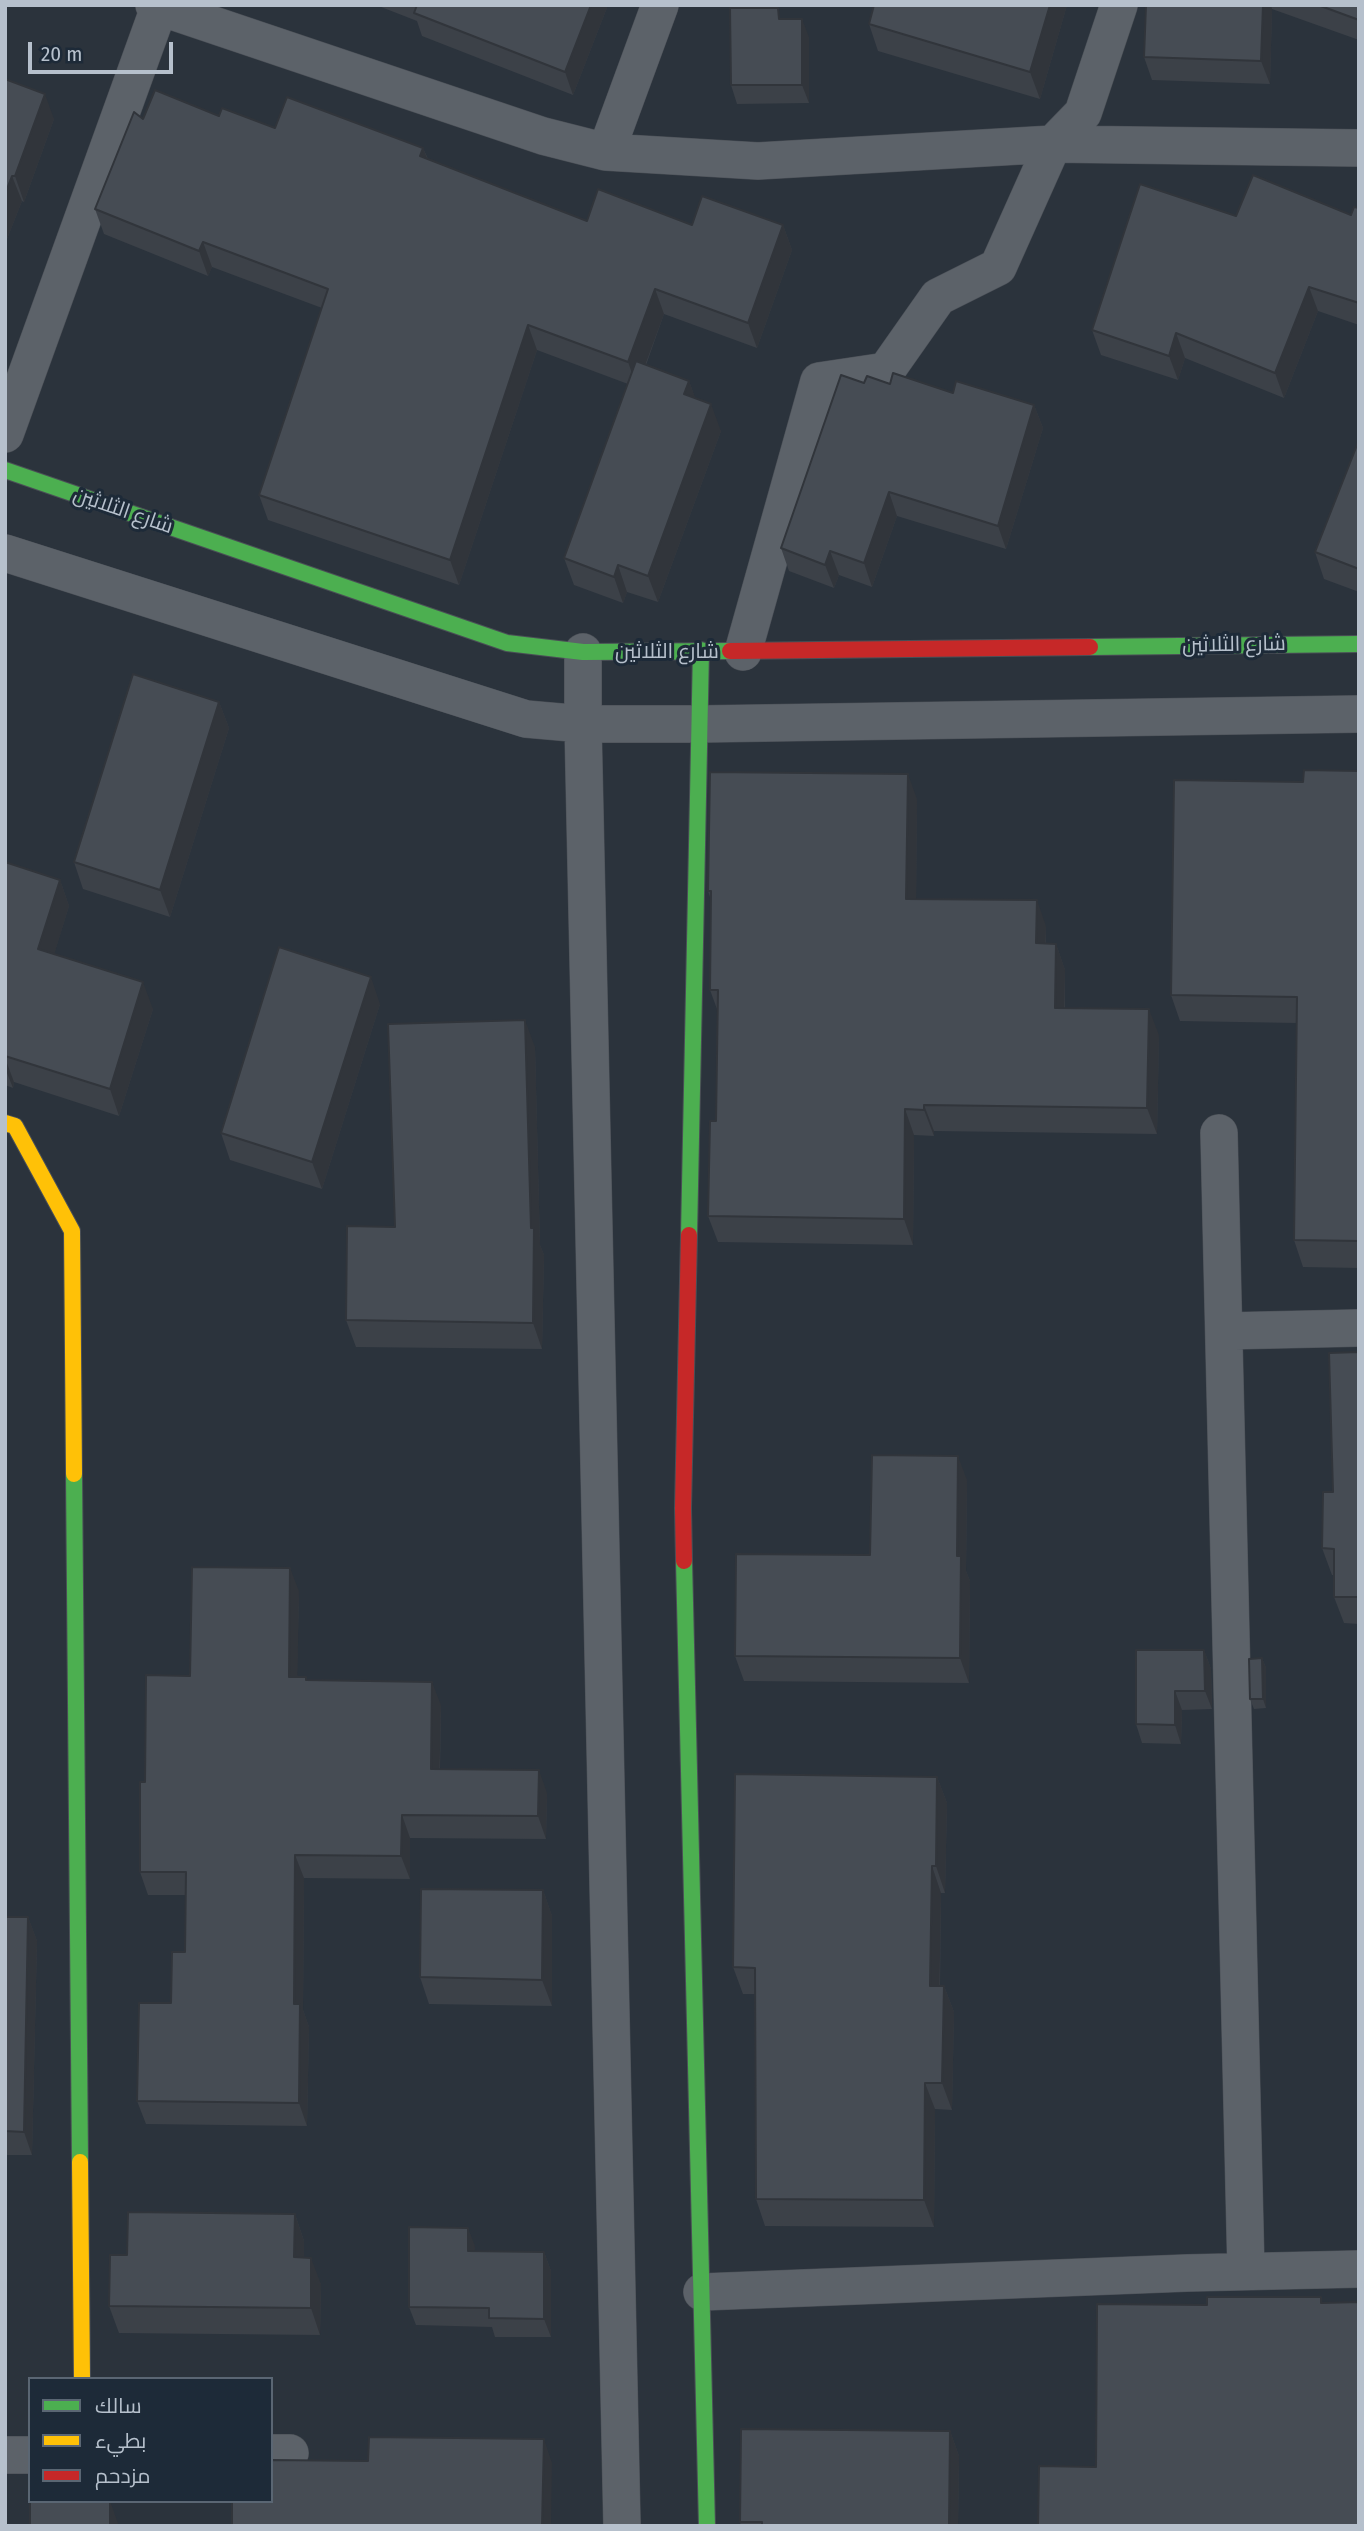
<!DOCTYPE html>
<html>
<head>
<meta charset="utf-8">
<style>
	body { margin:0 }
	#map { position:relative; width:1364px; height:2531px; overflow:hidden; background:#2b333c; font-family:"Fira Sans Condensed",Cairo,sans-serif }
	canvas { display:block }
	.frame { position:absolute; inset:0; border:7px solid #b6c0cc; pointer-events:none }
	.legend { position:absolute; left:28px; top:2377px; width:245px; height:126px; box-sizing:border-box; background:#1d2a38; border:2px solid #5a6673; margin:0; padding:9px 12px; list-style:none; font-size:21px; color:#b6c0cc }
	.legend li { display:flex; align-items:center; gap:14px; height:35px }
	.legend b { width:35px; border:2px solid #5a6673 }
	.scale { position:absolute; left:28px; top:42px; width:145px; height:32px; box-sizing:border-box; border:4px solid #b6c0cc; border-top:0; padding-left:9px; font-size:21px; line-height:24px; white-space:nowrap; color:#b6c0cc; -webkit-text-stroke:5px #1d2a38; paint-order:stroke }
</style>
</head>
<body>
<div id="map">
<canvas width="1364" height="2531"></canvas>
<div class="frame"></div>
<ul class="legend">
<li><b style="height:9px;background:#4caf50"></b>سالك</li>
<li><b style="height:9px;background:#ffc107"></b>بطيء</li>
<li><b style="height:9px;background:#c62828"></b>مزدحم</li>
</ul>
<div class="scale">20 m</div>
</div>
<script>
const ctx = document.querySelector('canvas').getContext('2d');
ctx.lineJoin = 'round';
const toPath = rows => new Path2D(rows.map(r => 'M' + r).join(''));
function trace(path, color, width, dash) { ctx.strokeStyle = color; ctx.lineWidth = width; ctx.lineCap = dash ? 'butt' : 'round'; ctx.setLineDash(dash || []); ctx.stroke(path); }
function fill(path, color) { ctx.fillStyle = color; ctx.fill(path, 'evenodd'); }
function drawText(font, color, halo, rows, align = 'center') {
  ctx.font = font + ' "Fira Sans Condensed",Cairo,sans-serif'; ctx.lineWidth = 6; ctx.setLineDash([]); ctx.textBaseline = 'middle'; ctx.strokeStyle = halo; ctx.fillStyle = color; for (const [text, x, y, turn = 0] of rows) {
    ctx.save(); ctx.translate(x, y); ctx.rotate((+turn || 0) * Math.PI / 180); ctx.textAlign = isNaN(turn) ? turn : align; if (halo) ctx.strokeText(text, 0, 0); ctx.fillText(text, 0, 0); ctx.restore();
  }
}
const street = toPath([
	[154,5,543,136,606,152,758,161,1053,144,1083,113,1119,5],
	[606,152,660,5],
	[5,434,160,5],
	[5,553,526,719,583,724,699,724,1359,714],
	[583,652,583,724,622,2526],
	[743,652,819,381,886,371,938,297,998,267,1053,144,1359,148],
	[1219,1133,1246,2271],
	[1224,1331,1359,1328],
	[702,2292,1187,2273,1359,2269],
	[271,2453,290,2453],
	[5,2455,30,2455]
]);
const fast = toPath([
	[5,470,507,643,583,652,730,651],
	[1090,647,1359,644],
	[689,1235,701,650],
	[74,1474,80,2162],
	[684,1561,707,2526]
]);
const slow = toPath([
	[5,1123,15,1126,72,1231,74,1474],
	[80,2162,82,2379]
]);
const jam = toPath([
	[730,651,1090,647],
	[684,1561,683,1508,689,1235]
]);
const wall = toPath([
	[376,5,608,5,573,95,422,36,417,21],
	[1067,5,1040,99,878,51,869,24],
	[1146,5,1359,5,1359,40,1272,9,1270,84,1152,80,1144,57],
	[809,37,809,103,737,104,731,85],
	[5,79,54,119,24,202,22,201,5,244],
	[219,116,275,128,423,148,428,159,587,221,692,225,783,225,792,250,757,348,664,314,646,365,689,381,695,398,721,431,658,602,627,592,623,603,574,585,564,558,628,384,537,350,459,585,268,520,259,495,322,308,212,267,208,276,104,234,95,209,143,119],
	[1359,208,1359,325,1318,311,1284,398,1185,358,1178,380,1101,355,1092,330,1236,216,1351,215],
	[864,383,890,384,1034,405,1043,428,1006,549,897,516,872,587,839,575,834,588,789,571,781,548],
	[1359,440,1359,592,1324,579,1315,552],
	[219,702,229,728,170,917,83,889,74,862],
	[1359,771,1359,1268,1303,1267,1294,1240,1297,1023,1180,1021,1171,995,1303,782],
	[917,799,916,900,1046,926,1046,943,1056,944,1065,970,1065,1008,1159,1035,1157,1134,934,1131,934,1136,914,1135,913,1245,718,1242,708,1216,716,1121,717,1009,710,990,711,900,708,891],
	[5,862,60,880,69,906,54,954,153,1009,119,1116,14,1082,13,1088,5,1085],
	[380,1004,322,1189,230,1160,221,1133],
	[535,1047,540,1245,544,1255,542,1349,356,1347,346,1320,395,1227],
	[1359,1352,1359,1624,1344,1623,1334,1597,1334,1575,1332,1575,1322,1548],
	[967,1480,966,1571,970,1581,969,1683,744,1681,735,1656,870,1555],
	[299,1591,297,1677,306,1677,307,1680,441,1705,440,1769,547,1793,546,1839,410,1838,410,1879,304,1878,303,2010,309,2027,307,2126,146,2124,137,2101,171,2003,185,1952,186,1895,148,1895,140,1872,145,1782,190,1676],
	[1204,1650,1211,1669,1212,1709,1182,1710,1181,1744,1142,1743,1136,1724],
	[1262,1658,1266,1668,1266,1708,1254,1709,1250,1699],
	[937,1777,947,1803,945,1893,941,1893,940,1986,944,1986,954,2012,952,2110,935,2109,934,2227,765,2226,756,2199,755,1994,743,1994,733,1967],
	[543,1890,552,1916,552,2006,429,2004,420,1977],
	[5,1917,28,1917,37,1941,32,2155,5,2155],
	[295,2214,304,2241,304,2257,321,2284,320,2335,119,2333,109,2306,127,2255],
	[475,2246,474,2251,544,2252,551,2271,551,2337,495,2337,492,2327,416,2325,409,2307],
	[950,2431,959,2456,958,2526,741,2526,740,2522]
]);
const shadedWall = toPath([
	[591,5,608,5,573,95,565,72],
	[1050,5,1067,5,1040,99,1030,72],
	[1263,5,1271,5,1272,9,1270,84,1261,61],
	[802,19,809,37,809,103,802,85],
	[45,94,54,119,24,202,15,176],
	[423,148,433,173,420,156],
	[12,176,22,201,5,244,5,194],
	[783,225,792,250,757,348,748,323],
	[203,242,212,267,208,276,199,251],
	[1309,287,1318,311,1284,398,1275,373],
	[655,289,664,314,637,387,628,362],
	[528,325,537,350,459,585,450,560],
	[1176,333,1185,358,1178,380,1169,356],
	[689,381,699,408,684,394],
	[711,404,721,431,658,602,648,576],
	[1034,405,1043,428,1006,549,998,526],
	[889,492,897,516,872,587,864,563],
	[830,551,839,575,834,588,825,565],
	[618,565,627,592,623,603,614,577],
	[219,702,229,728,170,917,160,890],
	[908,774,917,799,916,925,906,899],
	[60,880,69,906,48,975,38,949],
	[1037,900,1046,926,1045,969,1036,943],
	[1056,944,1065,970,1064,1034,1055,1008],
	[371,977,380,1004,322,1189,312,1162],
	[143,982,153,1009,119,1116,110,1089],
	[1149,1009,1159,1035,1157,1134,1147,1108],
	[525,1020,535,1047,540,1245,544,1255,542,1349,533,1323],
	[5,1058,14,1082,13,1088,5,1068],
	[924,1105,934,1131,934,1136,924,1110],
	[905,1109,914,1135,913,1245,904,1219],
	[958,1456,967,1480,966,1571,970,1581,969,1683,960,1658,957,1556],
	[290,1568,299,1591,297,1700,289,1677],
	[1204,1650,1211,1669,1212,1709,1205,1691],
	[1262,1658,1266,1668,1266,1708,1263,1699],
	[432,1682,441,1705,439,1792,431,1769],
	[1175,1691,1182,1710,1181,1744,1175,1725],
	[539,1770,547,1793,546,1839,538,1816],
	[937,1777,947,1803,945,1893,936,1866],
	[402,1815,410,1838,410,1879,401,1856],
	[295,1855,304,1878,303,2010,309,2027,307,2126,299,2103,294,2004],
	[932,1866,941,1893,939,2012,930,1986],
	[543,1890,552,1916,552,2006,542,1980],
	[28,1917,37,1941,32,2155,24,2132],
	[944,1986,954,2012,952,2110,942,2083],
	[925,2083,935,2109,934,2227,924,2200],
	[295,2214,304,2241,304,2284,294,2257],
	[468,2228,475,2246,474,2270,468,2251],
	[544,2252,551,2271,551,2337,544,2319],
	[311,2258,321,2284,320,2335,311,2308],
	[950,2431,959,2456,958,2526,949,2526],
	[544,2439,552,2463,551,2526,542,2526],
	[110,2501,119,2526,110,2526]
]);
const building = toPath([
	[417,5,591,5,565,72,414,13,417,5],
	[874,5,1050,5,1030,72,869,24,874,5],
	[1146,5,1263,5,1261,61,1144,57,1146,5],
	[1318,5,1359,5,1359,20,1318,5],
	[730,8,778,8,779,19,802,19,802,85,731,85,730,8],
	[5,79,45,94,15,176,12,176,5,194,5,79],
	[155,90,219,116,222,108,275,128,287,97,423,148,420,156,587,221,598,189,692,225,702,196,783,225,748,323,655,289,628,362,528,325,450,560,259,495,328,289,203,242,199,251,95,209,134,112,143,119,155,90],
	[1253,175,1351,215,1354,207,1359,208,1359,303,1309,287,1275,373,1176,333,1169,356,1092,330,1140,184,1236,216,1253,175],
	[636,361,689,381,684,394,711,404,648,576,618,565,614,577,564,558,636,361],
	[893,373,953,393,956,381,1034,405,998,526,889,492,864,563,830,551,825,565,781,548,841,375,864,383,867,376,890,384,893,373],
	[1359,440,1359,569,1315,552,1359,440],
	[133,674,219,702,160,890,74,862,133,674],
	[1304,770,1359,771,1359,1241,1294,1240,1297,997,1171,995,1174,780,1303,782,1304,770],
	[710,772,908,774,906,899,1037,900,1036,943,1056,944,1055,1008,1149,1009,1147,1108,924,1105,924,1110,905,1109,904,1219,708,1216,710,1121,716,1121,718,990,710,990,711,891,708,891,710,772],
	[5,862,60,880,38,949,143,982,110,1089,5,1056,5,862],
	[279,947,371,977,312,1162,221,1133,279,947],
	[525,1020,531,1228,534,1228,533,1323,346,1320,347,1226,395,1227,388,1024,525,1020],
	[1359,1352,1359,1597,1334,1597,1334,1549,1322,1548,1323,1492,1333,1492,1329,1353,1359,1352],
	[872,1455,958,1456,957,1556,961,1556,960,1658,735,1656,736,1554,870,1555,872,1455],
	[192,1567,290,1568,289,1677,306,1677,306,1680,432,1682,431,1769,539,1770,538,1816,402,1815,401,1856,295,1855,294,2004,300,2004,299,2103,137,2101,139,2003,171,2003,172,1952,185,1952,186,1872,140,1872,140,1782,145,1782,146,1675,190,1676,192,1567],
	[1136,1650,1204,1650,1205,1691,1175,1691,1175,1725,1136,1724,1136,1650],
	[1262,1658,1263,1699,1250,1699,1249,1659,1262,1658],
	[735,1774,937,1777,936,1866,932,1866,930,1986,944,1986,942,2083,925,2083,924,2200,756,2199,755,1968,733,1967,735,1774],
	[421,1889,543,1890,542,1980,420,1977,421,1889],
	[5,1917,28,1917,24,2132,5,2131,5,1917],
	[128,2212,295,2214,294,2257,311,2258,311,2308,109,2306,110,2255,127,2255,128,2212],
	[409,2227,468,2228,468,2251,544,2252,544,2319,489,2318,489,2308,409,2307,409,2227],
	[1207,2297,1321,2297,1321,2303,1359,2302,1359,2526,1038,2526,1039,2466,1096,2467,1097,2304,1207,2305,1207,2297],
	[741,2429,950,2431,949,2526,762,2526,762,2522,740,2522,741,2429],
	[369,2437,544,2439,542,2526,232,2526,232,2501,271,2501,271,2460,368,2461,369,2437],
	[30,2501,110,2501,110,2526,30,2526,30,2501]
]);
const streetNames = [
	["شارع الثلاثين",123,511,19],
	["شارع الثلاثين",1234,645,-1],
	["شارع الثلاثين",667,652]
];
trace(street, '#4a4f56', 38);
trace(fast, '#4a4f56', 18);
trace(slow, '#4a4f56', 18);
trace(jam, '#4a4f56', 18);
trace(street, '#5c6269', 37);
trace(fast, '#4caf50', 16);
trace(slow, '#ffc107', 16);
trace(jam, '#c62828', 16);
fill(wall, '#3c4148');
fill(shadedWall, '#31353b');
fill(building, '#464c54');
trace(building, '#31353b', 2);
drawText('21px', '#b6c0cc', '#1d2a38', streetNames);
</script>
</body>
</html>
